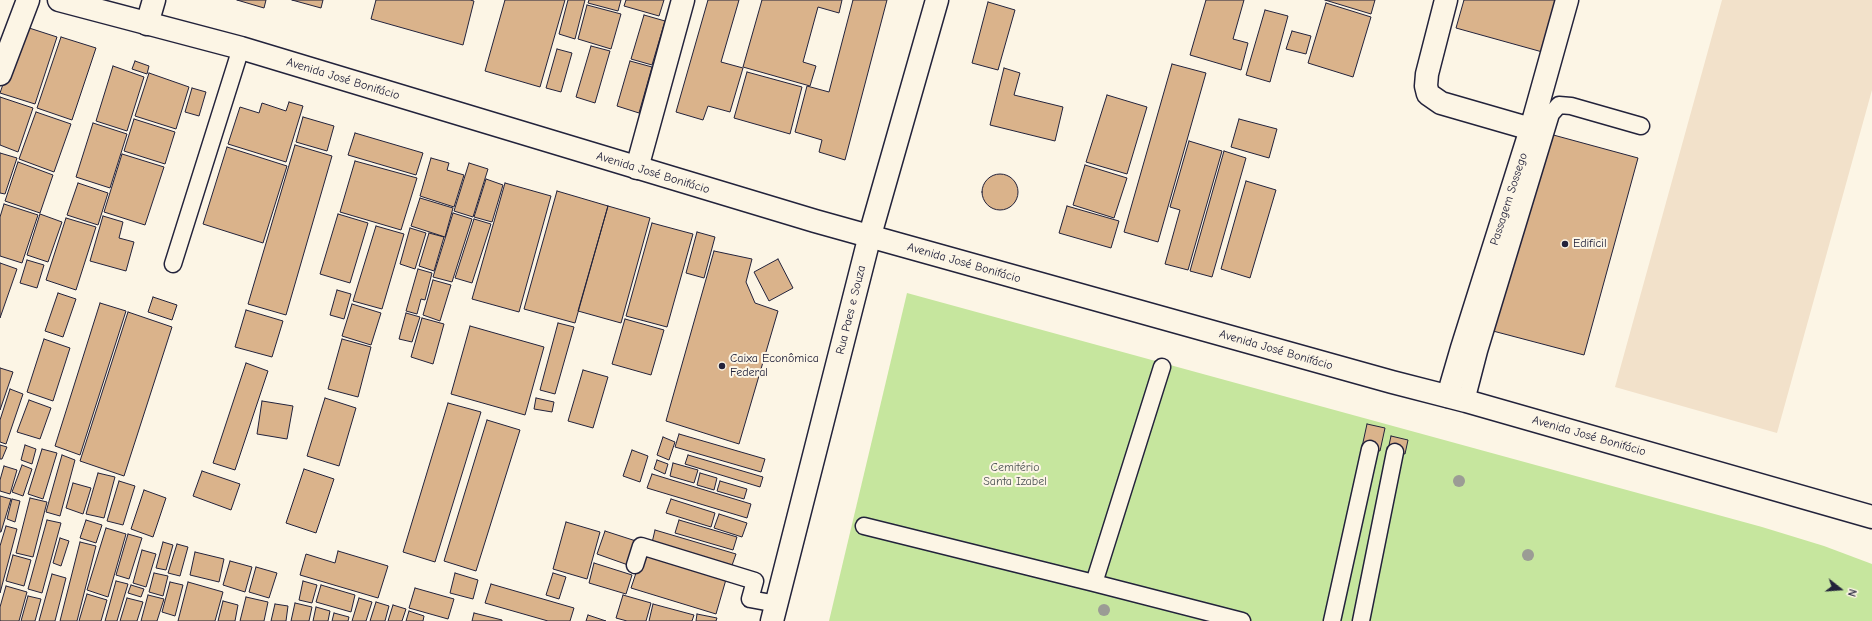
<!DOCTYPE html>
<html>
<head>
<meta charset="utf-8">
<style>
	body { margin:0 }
	#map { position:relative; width:1872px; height:621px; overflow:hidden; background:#fcf5e5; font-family:"Comic Neue",sans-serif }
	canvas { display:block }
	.north { position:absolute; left:1820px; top:569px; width:40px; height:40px; -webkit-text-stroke:3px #fcf5e5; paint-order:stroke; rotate:107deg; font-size:11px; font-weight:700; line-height:16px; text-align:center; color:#22223b }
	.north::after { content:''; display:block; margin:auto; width:14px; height:18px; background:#22223b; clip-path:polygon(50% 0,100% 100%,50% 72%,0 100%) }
</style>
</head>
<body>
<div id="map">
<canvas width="1872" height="621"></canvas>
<div class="north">N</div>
</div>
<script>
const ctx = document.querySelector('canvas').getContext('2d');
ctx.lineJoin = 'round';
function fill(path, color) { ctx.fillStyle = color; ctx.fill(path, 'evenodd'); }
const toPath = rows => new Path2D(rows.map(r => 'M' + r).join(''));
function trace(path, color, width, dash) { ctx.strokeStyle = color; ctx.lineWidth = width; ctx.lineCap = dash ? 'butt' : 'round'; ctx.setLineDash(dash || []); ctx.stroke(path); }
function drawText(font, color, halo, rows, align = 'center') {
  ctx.font = font + ' "Comic Neue",sans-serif'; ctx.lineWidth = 4; ctx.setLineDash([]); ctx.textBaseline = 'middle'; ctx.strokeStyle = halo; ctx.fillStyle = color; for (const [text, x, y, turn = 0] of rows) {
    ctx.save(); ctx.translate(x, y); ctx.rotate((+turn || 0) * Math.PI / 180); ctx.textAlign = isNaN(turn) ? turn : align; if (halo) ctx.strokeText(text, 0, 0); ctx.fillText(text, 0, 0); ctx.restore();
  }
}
const built = toPath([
	[1722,0,1872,0,1872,90,1777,433,1615,387]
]);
const green = toPath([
	[907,293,1762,527,1824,546,1872,564,1872,621,829,621]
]);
const building = toPath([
	[237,0,266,0,264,8,237,0],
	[292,0,323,0,321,8,292,0],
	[376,0,470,0,474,1,463,45,371,19,376,0],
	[505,0,565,0,540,87,485,71,505,0],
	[568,0,585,0,575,39,559,34,568,0],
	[589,0,621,0,618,11,588,3,589,0],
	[626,0,664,0,659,16,624,6,626,0],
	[708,0,739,0,721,62,743,68,730,112,708,106,703,120,676,112,708,0],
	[762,0,842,0,839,13,818,7,803,62,816,66,810,86,743,67,762,0],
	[853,0,887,0,845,160,819,152,822,140,795,132,807,86,829,92,853,0],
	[1206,0,1244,0,1233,39,1248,43,1241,70,1190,55,1206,0],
	[1325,0,1375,0,1371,14,1325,0],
	[1464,0,1561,0,1546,53,1456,28,1464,0],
	[988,2,1015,10,998,70,972,63,988,2],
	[1326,3,1371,17,1353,77,1308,63,1326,3],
	[587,5,621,14,611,49,578,39,587,5],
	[1265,10,1288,16,1270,82,1246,75,1265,10],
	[644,15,665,21,652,65,631,59,644,15],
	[23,26,57,37,35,104,0,93,23,26],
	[1292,31,1311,36,1306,54,1286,49,1292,31],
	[61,37,96,48,72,120,37,108,61,37],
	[591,46,610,51,595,103,576,97,591,46],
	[557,49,572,53,561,92,546,88,557,49],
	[135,61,149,66,147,74,132,69,135,61],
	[630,61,652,67,639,113,617,106,630,61],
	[1172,64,1206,73,1158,242,1124,232,1172,64],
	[113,66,144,77,127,131,96,121,113,66],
	[1004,68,1020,73,1014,95,1063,107,1055,141,990,125,1004,68],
	[747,72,802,87,790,134,734,118,747,72],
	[149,73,189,87,176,129,135,116,149,73],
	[192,88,206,92,199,116,185,112,192,88],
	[1107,95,1147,107,1127,174,1086,162,1107,95],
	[0,97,33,108,18,152,0,145,0,97],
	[289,102,303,106,286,162,228,144,240,107,259,113,262,103,286,111,289,102],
	[36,112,71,124,54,172,19,159,36,112],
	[303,117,334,126,327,151,296,142,303,117],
	[134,119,175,132,165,164,124,151,134,119],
	[1239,119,1277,129,1269,158,1231,147,1239,119],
	[93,123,127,134,110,188,76,177,93,123],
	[355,133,423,153,416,175,348,155,355,133],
	[1546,133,1638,158,1584,355,1493,331,1546,133],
	[1189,141,1222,151,1188,270,1165,264,1180,210,1170,207,1189,141],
	[295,145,332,156,286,315,248,304,295,145],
	[227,147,287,166,263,243,203,224,227,147],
	[1224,151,1246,158,1212,277,1190,271,1224,151],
	[0,153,17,158,5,194,0,193,0,153],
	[122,154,164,167,145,225,104,212,122,154],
	[431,158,449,163,447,170,464,175,454,207,420,196,431,158],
	[355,161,417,178,401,230,340,212,355,161],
	[18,162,53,175,40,213,5,201,18,162],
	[469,163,488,169,473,217,454,211,469,163],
	[1085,165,1127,178,1114,218,1073,205,1085,165],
	'982 192a18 18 0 1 1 36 0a18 18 0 1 1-36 0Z',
	[486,179,503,185,492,222,474,217,486,179],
	[1246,181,1276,190,1250,278,1221,269,1246,181],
	[78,183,108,193,98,225,67,215,78,183],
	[505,183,551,196,519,312,472,299,505,183],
	[557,191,608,206,575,323,524,309,557,191],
	[420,198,453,208,445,237,411,226,420,198],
	[4,204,38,215,22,263,0,256,0,217,4,204],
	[608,206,650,218,621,323,578,311,608,206],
	[1067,206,1119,221,1111,248,1059,233,1067,206],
	[453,213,472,219,452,282,433,277,453,213],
	[40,214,62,222,48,262,27,255,40,214],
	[338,214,368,223,350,283,320,274,338,214],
	[103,216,123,222,119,238,134,242,126,271,90,261,103,216],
	[66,218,96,227,76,290,46,280,66,218],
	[474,219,491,224,472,283,455,278,474,219],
	[652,223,693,234,667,327,626,316,652,223],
	[376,226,404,234,382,309,353,301,376,226],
	[410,228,426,233,415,269,400,264,410,228],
	[697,232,715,237,704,278,686,273,697,232],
	[429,233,444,237,434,271,419,266,429,233],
	[714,251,752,259,746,282,755,303,778,311,739,444,666,421,714,251],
	[778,259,793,288,769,301,754,272,778,259],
	[27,260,44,265,37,288,20,283,27,260],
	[0,263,17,269,0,318,0,263],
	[418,269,432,273,425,300,421,299,417,314,406,311,418,269],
	[433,280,451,285,440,321,423,315,433,280],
	[337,290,351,294,344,319,330,315,337,290],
	[58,293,76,299,63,337,45,331,58,293],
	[153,297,177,305,172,320,148,312,153,297],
	[100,303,126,311,80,455,55,446,100,303],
	[352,304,381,313,371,345,342,336,352,304],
	[246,310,283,321,272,357,235,347,246,310],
	[128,312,172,327,124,476,80,461,128,312],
	[406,313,420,317,412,342,399,339,406,313],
	[422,318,444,324,433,364,411,357,422,318],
	[625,319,664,330,651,375,612,364,625,319],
	[558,323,574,327,555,394,540,390,558,323],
	[470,326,544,347,525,415,451,394,470,326],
	[44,339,70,348,53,401,27,392,44,339],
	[342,339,371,347,358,397,328,389,342,339],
	[246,363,268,371,235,470,213,463,246,363],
	[0,368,13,372,0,410,0,368],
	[583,370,608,377,593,428,568,421,583,370],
	[10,389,23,394,6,444,0,442,0,420,10,389],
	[325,398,356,408,339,466,307,456,325,398],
	[536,398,554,402,552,412,534,409,536,398],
	[29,400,51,408,40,439,17,432,29,400],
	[262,401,293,406,287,439,257,434,262,401],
	[448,403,481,412,435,562,403,552,448,403],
	[487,420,520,430,476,571,444,561,487,420],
	[1367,424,1385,428,1380,451,1362,447,1367,424],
	[679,434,765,459,761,472,675,447,679,434],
	[1391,436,1408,440,1405,454,1388,450,1391,436],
	[663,437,675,442,669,460,657,455,663,437],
	[0,445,7,447,2,459,0,459,0,445],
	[25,445,36,449,32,464,21,460,25,445],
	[42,449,57,453,43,499,28,494,42,449],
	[632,450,648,456,640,482,623,476,632,450],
	[62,455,75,460,60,516,46,512,62,455],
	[688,455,763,477,760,487,685,464,688,455],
	[657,460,668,464,665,474,654,469,657,460],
	[673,463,698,470,694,483,670,476,673,463],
	[22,465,32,469,23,496,12,492,22,465],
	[4,466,17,470,10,494,0,491,0,480,4,466],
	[304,469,334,479,316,533,286,523,304,469],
	[202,471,240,484,231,510,193,496,202,471],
	[98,473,115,477,104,518,86,514,98,473],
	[700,473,717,478,714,490,697,485,700,473],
	[652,474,751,504,747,518,647,488,652,474],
	[119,481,135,486,123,525,107,521,119,481],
	[720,481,747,489,744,499,717,491,720,481],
	[73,483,91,488,83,514,66,508,73,483],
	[144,490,166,498,153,537,131,529,144,490],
	[0,496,11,499,1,532,0,532,0,496],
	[30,498,47,502,33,557,16,553,30,498],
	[12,499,20,501,15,522,7,519,12,499],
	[671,499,715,513,711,527,666,513,671,499],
	[719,514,747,523,742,537,714,528,719,514],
	[47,520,61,523,42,593,28,589,47,520],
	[86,520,102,525,96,543,80,538,86,520],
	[679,520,737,537,733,550,675,533,679,520],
	[566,522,600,532,587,579,553,569,566,522],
	[6,526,17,529,0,593,0,546,6,526],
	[106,528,126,534,108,597,87,590,106,528],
	[655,530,736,554,730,571,651,547,655,530],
	[605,531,639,542,631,566,597,554,605,531],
	[128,534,142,538,129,579,116,575,128,534],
	[60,538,69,541,61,566,53,563,60,538],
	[80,542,96,546,77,621,60,621,80,542],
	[163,542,173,545,166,570,156,568,163,542],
	[177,544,188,547,180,576,168,573,177,544],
	[644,549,727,576,716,614,631,588,644,549],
	[142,550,156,554,146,587,133,583,142,550],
	[338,551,388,566,378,598,300,575,306,554,335,563,338,551],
	[195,552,224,559,219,582,190,575,195,552],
	[13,555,31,560,24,586,6,581,13,555],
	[230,561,252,567,245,592,223,585,230,561],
	[594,563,632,575,626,594,589,583,594,563],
	[256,567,277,573,269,598,249,592,256,567],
	[154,573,168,576,163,596,149,592,154,573],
	[455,573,478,580,473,599,450,593,455,573],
	[553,573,566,577,559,599,546,595,553,573],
	[52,574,66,578,55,621,39,621,52,574],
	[116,581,128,584,117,621,105,621,116,581],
	[303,581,317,585,312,603,299,600,303,581],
	[170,582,183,585,175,616,162,612,170,582],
	[188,582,223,592,215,621,178,621,188,582],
	[491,584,574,608,570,621,548,621,485,603,491,584],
	[131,585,144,589,141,597,128,593,131,585],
	[321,585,355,595,351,612,316,602,321,585],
	[6,586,27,592,19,621,0,621,0,607,6,586],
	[415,588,454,599,448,619,409,608,415,588],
	[87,594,107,600,101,621,79,621,87,594],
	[148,595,164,599,157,621,141,621,148,595],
	[623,595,651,603,646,621,627,621,616,618,623,595],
	[28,596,41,599,35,621,21,621,28,596],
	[246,597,268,602,264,621,240,621,246,597],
	[127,598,143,602,137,621,120,621,127,598],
	[359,598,372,602,366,621,352,621,359,598],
	[223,601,238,605,235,621,218,621,223,601],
	[376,602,389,606,385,621,370,621,376,602],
	[295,603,312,607,309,621,291,621,295,603],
	[275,604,288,606,286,621,271,621,275,604],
	[653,604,694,615,692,621,649,621,653,604],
	[393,605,406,609,402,621,388,621,393,605],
	[316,607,330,611,328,621,313,621,316,607],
	[409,611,424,616,423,621,406,621,409,611],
	[334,613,349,617,348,621,332,621,334,613],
	[474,613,502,620,502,621,472,621,474,613],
	[697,614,717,618,716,621,696,621,697,614],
	[588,615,606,621,586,621,588,615]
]);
const service = toPath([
	[173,264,241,48],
	[1162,367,1094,583,1242,621],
	[1466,401,1479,351,1551,114,1559,105,1571,106,1641,126],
	[864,526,1098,584],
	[635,565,641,546,755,581,750,599,777,604],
	[1332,621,1370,449],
	[1361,621,1395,452]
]);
const minor = toPath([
	[1446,0,1427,74,1426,86,1428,94,1441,103,1531,129],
	[147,24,154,0],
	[0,74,28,0],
	[637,168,683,0],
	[1448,396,1462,348,1531,129,1567,0]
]);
const tertiary = toPath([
	[772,621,870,235]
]);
const secondary = toPath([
	[59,0,241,48,815,221,1392,382,1466,401,1872,517],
	[870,235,937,0]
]);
const trees = [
	[1459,481],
	[1528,555],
	[1104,610]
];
const markers = [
	[1565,244,4,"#22223b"],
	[722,366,4,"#22223b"]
];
const streetNames = [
	["Avenida José Bonifácio",343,79,17],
	["Avenida José Bonifácio",653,173,17],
	["Passagem Sossego",1509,199,-72],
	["Avenida José Bonifácio",964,263,16],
	["Rua Paes e Souza",851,310,-76],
	["Avenida José Bonifácio",1276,350,16],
	["Avenida José Bonifácio",1589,436,16]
];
const poiNames = [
	["Edificil",1573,244],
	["Caixa Econômica",730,359],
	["Federal",730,373]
];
const parkNames = [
	["Cemitério",1015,468],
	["Santa Izabel",1015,482]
];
fill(built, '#f2e1ca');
fill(green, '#c6e69e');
fill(building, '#dab38b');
trace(building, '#22223b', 1);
trace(service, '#22223b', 19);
trace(minor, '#22223b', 25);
trace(tertiary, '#22223b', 25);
trace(secondary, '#22223b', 25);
trace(service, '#fcf5e5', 16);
trace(minor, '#fcf5e5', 22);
trace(tertiary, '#fcf5e5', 22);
trace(secondary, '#fcf5e5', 22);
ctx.fillStyle = '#9b9c95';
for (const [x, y] of trees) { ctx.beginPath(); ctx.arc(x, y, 6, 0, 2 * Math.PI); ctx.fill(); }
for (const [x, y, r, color] of markers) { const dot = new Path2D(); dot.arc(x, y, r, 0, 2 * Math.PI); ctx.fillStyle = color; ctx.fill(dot); trace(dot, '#fcf5e5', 1.5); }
drawText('12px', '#22223b', '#fcf5e5', streetNames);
drawText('12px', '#22223b', '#fcf5e5', poiNames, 'left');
drawText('12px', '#4b5354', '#fcf5e5', parkNames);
</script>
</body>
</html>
